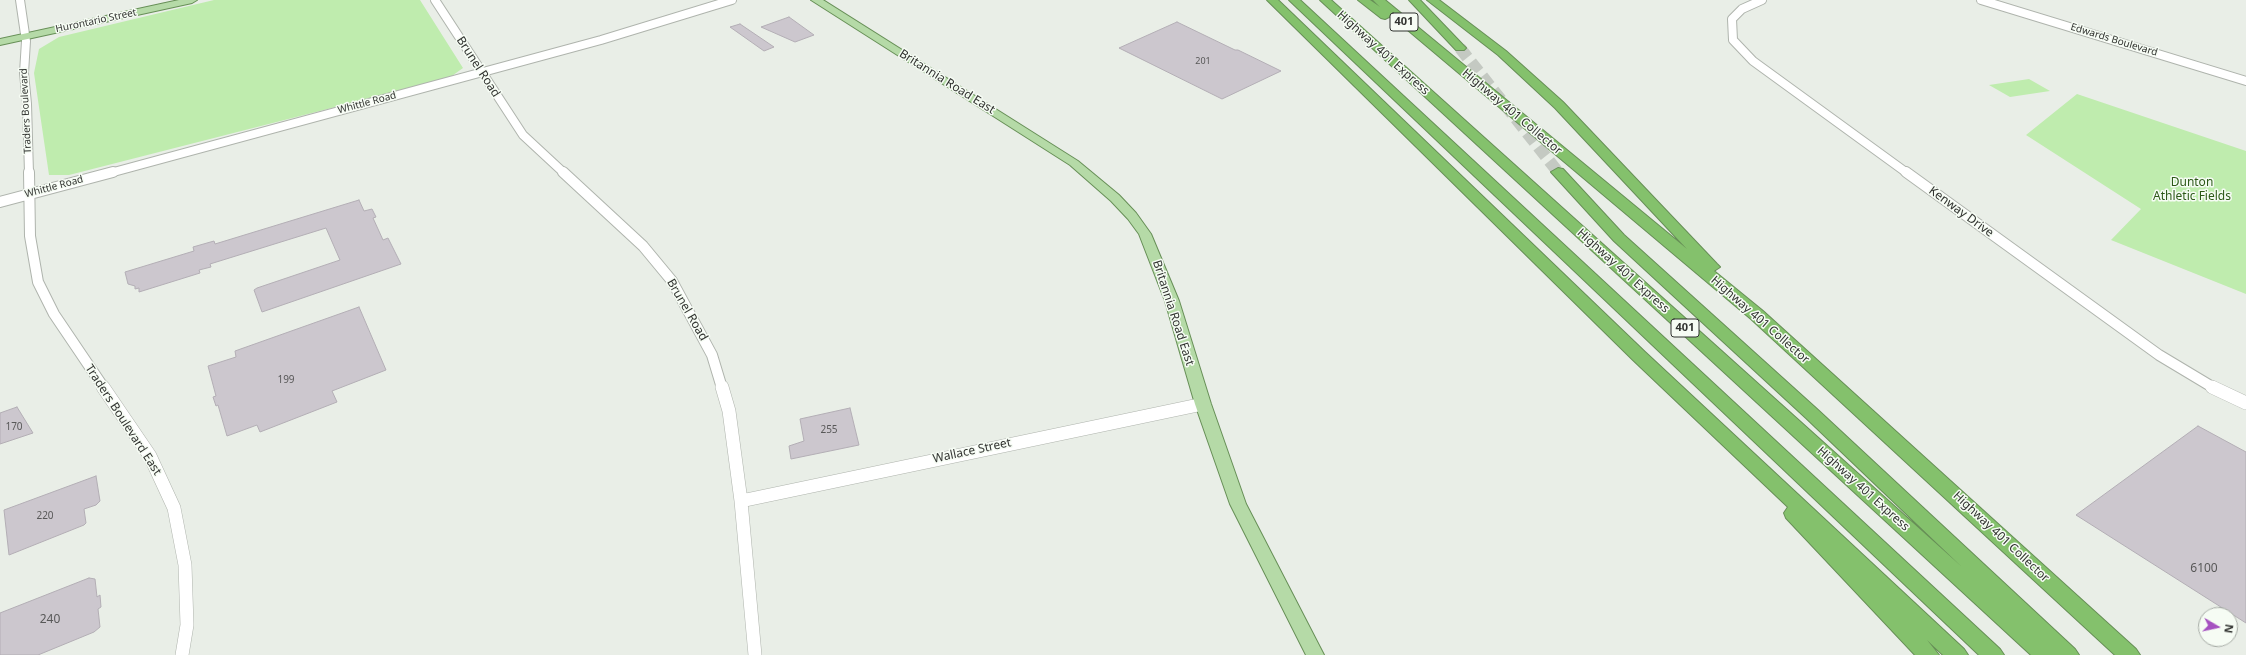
<!DOCTYPE html>
<html>
<head>
<meta charset="utf-8">
<style>
	body { margin:0 }
	#map { position:relative; width:2246px; height:655px; overflow:hidden; background:#e9eee7; font-family:"Noto Sans",sans-serif }
	canvas { display:block }
	.north { position:absolute; left:2198px; top:607px; width:40px; height:40px; box-sizing:border-box; background:#f6fcf4; border:1px solid #a7aca6; border-radius:50%; rotate:99deg; font-size:11px; font-weight:700; line-height:16px; text-align:center; color:#313330 }
	.north::after { content:''; display:block; margin:auto; width:14px; height:18px; background:#a551c0; clip-path:polygon(50% 0,100% 100%,50% 72%,0 100%) }
</style>
</head>
<body>
<div id="map">
<canvas width="2246" height="655"></canvas>
<div class="north">N</div>
</div>
<script>
const ctx = document.querySelector('canvas').getContext('2d');
ctx.lineJoin = 'round';
function fill(path, color) { ctx.fillStyle = color; ctx.fill(path, 'evenodd'); }
const toPath = rows => new Path2D(rows.map(r => 'M' + r).join(''));
function trace(path, color, width, dash) { ctx.strokeStyle = color; ctx.lineWidth = width; ctx.lineCap = dash ? 'butt' : 'round'; ctx.setLineDash(dash || []); ctx.stroke(path); }
function drawText(font, color, halo, rows, align = 'center') {
  ctx.font = font + ' "Noto Sans",sans-serif'; ctx.lineWidth = 3; ctx.setLineDash([]); ctx.textBaseline = 'middle'; ctx.strokeStyle = halo; ctx.fillStyle = color; for (const [text, x, y, turn = 0] of rows) {
    ctx.save(); ctx.translate(x, y); ctx.rotate((+turn || 0) * Math.PI / 180); ctx.textAlign = isNaN(turn) ? turn : align; if (halo) ctx.strokeText(text, 0, 0); ctx.fillText(text, 0, 0); ctx.restore();
  }
}
const green = toPath([
	[214,0,420,0,463,68,449,78,69,175,49,175,34,73,39,49,59,37],
	[2029,79,2050,91,2010,97,1989,85],
	[2077,94,2246,151,2246,294,2111,240,2141,209,2026,135]
]);
const building = toPath([
	[789,17,814,35,795,42,761,27,789,17],
	[1177,22,1235,50,1238,50,1281,71,1222,99,1119,48,1177,22],
	[740,24,774,47,764,51,730,27,740,24],
	[359,200,364,211,372,209,376,217,373,218,383,240,388,238,401,264,262,312,254,290,257,288,340,260,326,228,210,264,211,267,199,270,200,273,139,292,139,288,135,289,135,286,128,284,125,272,194,251,193,247,214,241,215,244,359,200],
	[359,307,386,370,332,391,337,402,260,432,257,425,227,436,218,405,216,406,213,397,216,396,208,366,236,357,235,351,359,307],
	[17,407,33,433,0,444,0,413,17,407],
	[850,408,859,445,791,459,789,446,804,441,800,419,850,408],
	[2198,426,2246,452,2246,623,2076,515,2198,426],
	[96,476,100,501,96,505,84,509,86,523,84,525,9,555,4,510,96,476],
	[89,578,95,579,97,597,100,595,101,607,98,609,100,627,94,632,38,655,0,655,0,613,89,578]
]);
const highwayTunnel = toPath([
	[1460,48,1558,172]
]);
const minorFar2 = toPath([
	[20,0,26,41,24,73,27,104,29,173],
	[435,0,523,135,564,173],
	[1762,0,1742,9,1732,19,1733,40,1753,61,1907,173],
	[1981,0,2246,81],
	[110,173,601,40,732,0]
]);
const minorFar1 = toPath([
	[29,172,30,236,38,282,54,314,104,388],
	[563,172,643,246,672,281,712,355,722,388],
	[1906,172,2159,355,2214,388],
	[0,202,113,172]
]);
const minor = toPath([
	[103,387,150,456,174,508,185,565,187,625,182,655],
	[722,387,729,411,741,501,755,655],
	[2212,387,2246,403],
	[741,501,1203,404]
]);
const major = toPath([
	[179,0,197,0,192,3,0,45,0,39,179,0],
	[811,0,823,0,1078,161,1119,195,1136,213,1151,234,1179,301,1211,404,1246,504,1324,655,1306,655,1230,504,1195,404,1165,301,1139,234,1128,219,1111,201,1070,165,811,0]
]);
const highway = toPath([
	[1267,0,1278,0,1645,352,1964,649,1968,655,1943,655,1927,640,1939,655,1915,655,1786,518,1784,513,1788,507,1633,360,1267,0],
	[1289,0,1300,0,2000,649,2004,655,1979,655,1289,0],
	[1320,0,1331,0,1962,567,1806,418,1614,241,1551,172,1558,168,1563,169,1624,235,1818,410,2075,649,2079,655,2031,655,1320,0],
	[1358,0,1370,0,1380,7,1373,0,1385,0,1687,249,1555,108,1498,55,1427,0,1439,0,1506,51,1563,102,1717,264,1720,267,1714,271,1763,311,2136,649,2140,655,2115,655,1751,319,1391,16,1385,19,1381,18,1358,0],
	[1409,0,1420,0,1464,46,1466,48,1464,50,1456,50,1409,0]
]);
const farNumbernames = [
	["201",1203,61]
];
const farStreetnames = [
	["Hurontario Street",96,21,-12],
	["Edwards Boulevard",2114,40,17],
	["Whittle Road",367,103,-15],
	["Traders Boulevard",26,111,-93],
	["Whittle Road",54,187,-15]
];
const numberNames = [
	["199",286,380],
	["170",14,427],
	["255",829,430],
	["220",45,516]
];
const shields = [
	[1404,22,28],
	[1685,328,28]
];
const shieldNames = [
	["401",1404,22],
	["401",1685,328]
];
const streetNames = [
	["Highway 401 Express",1383,53,42],
	["Brunel Road",478,67,57],
	["Britannia Road East",947,82,32],
	["Highway 401 Collector",1512,112,40],
	["Kenway Drive",1961,212,36],
	["Highway 401 Express",1623,271,42],
	["Brunel Road",687,310,60],
	["Britannia Road East",1173,313,72],
	["Highway 401 Collector",1760,320,41],
	["Traders Boulevard East",123,420,57],
	["Wallace Street",972,451,-12],
	["Highway 401 Express",1863,489,42],
	["Highway 401 Collector",2001,537,43]
];
const parkNames = [
	["Dunton",2192,183],
	["Athletic Fields",2192,197]
];
const nearNumbernames = [
	["6100",2204,569],
	["240",50,620]
];
fill(green, '#bfecae');
fill(building, '#ccc7ce');
trace(building, '#b3aeb5', 1);
trace(highwayTunnel, '#c4c9c2', 12, [12, 6]);
trace(minorFar2, '#afb4ad', 10);
trace(minorFar1, '#afb4ad', 12);
trace(minor, '#afb4ad', 14);
trace(major, '#678f57', 2);
trace(highway, '#678f57', 2);
trace(minorFar2, '#fff', 8);
trace(minorFar1, '#fff', 10);
trace(minor, '#fff', 13);
fill(major, '#b5daa7');
fill(highway, '#84c16c');
drawText('9px', '#585858', null, farNumbernames);
drawText('10px', '#313330', '#f6fcf4', farStreetnames);
drawText('10px', '#585858', null, numberNames);
for (const [x, y, w] of shields) { const box = new Path2D(); box.roundRect(x - w / 2, y - 9, w, 18, 3); ctx.fillStyle = '#f6fcf4'; ctx.fill(box); trace(box, '#313330', 1); }
drawText('bold 11px', '#313330', null, shieldNames);
drawText('12px', '#313330', '#f6fcf4', streetNames);
drawText('12px', '#2c5917', '#f6fcf4', parkNames);
drawText('12px', '#585858', null, nearNumbernames);
</script>
</body>
</html>
